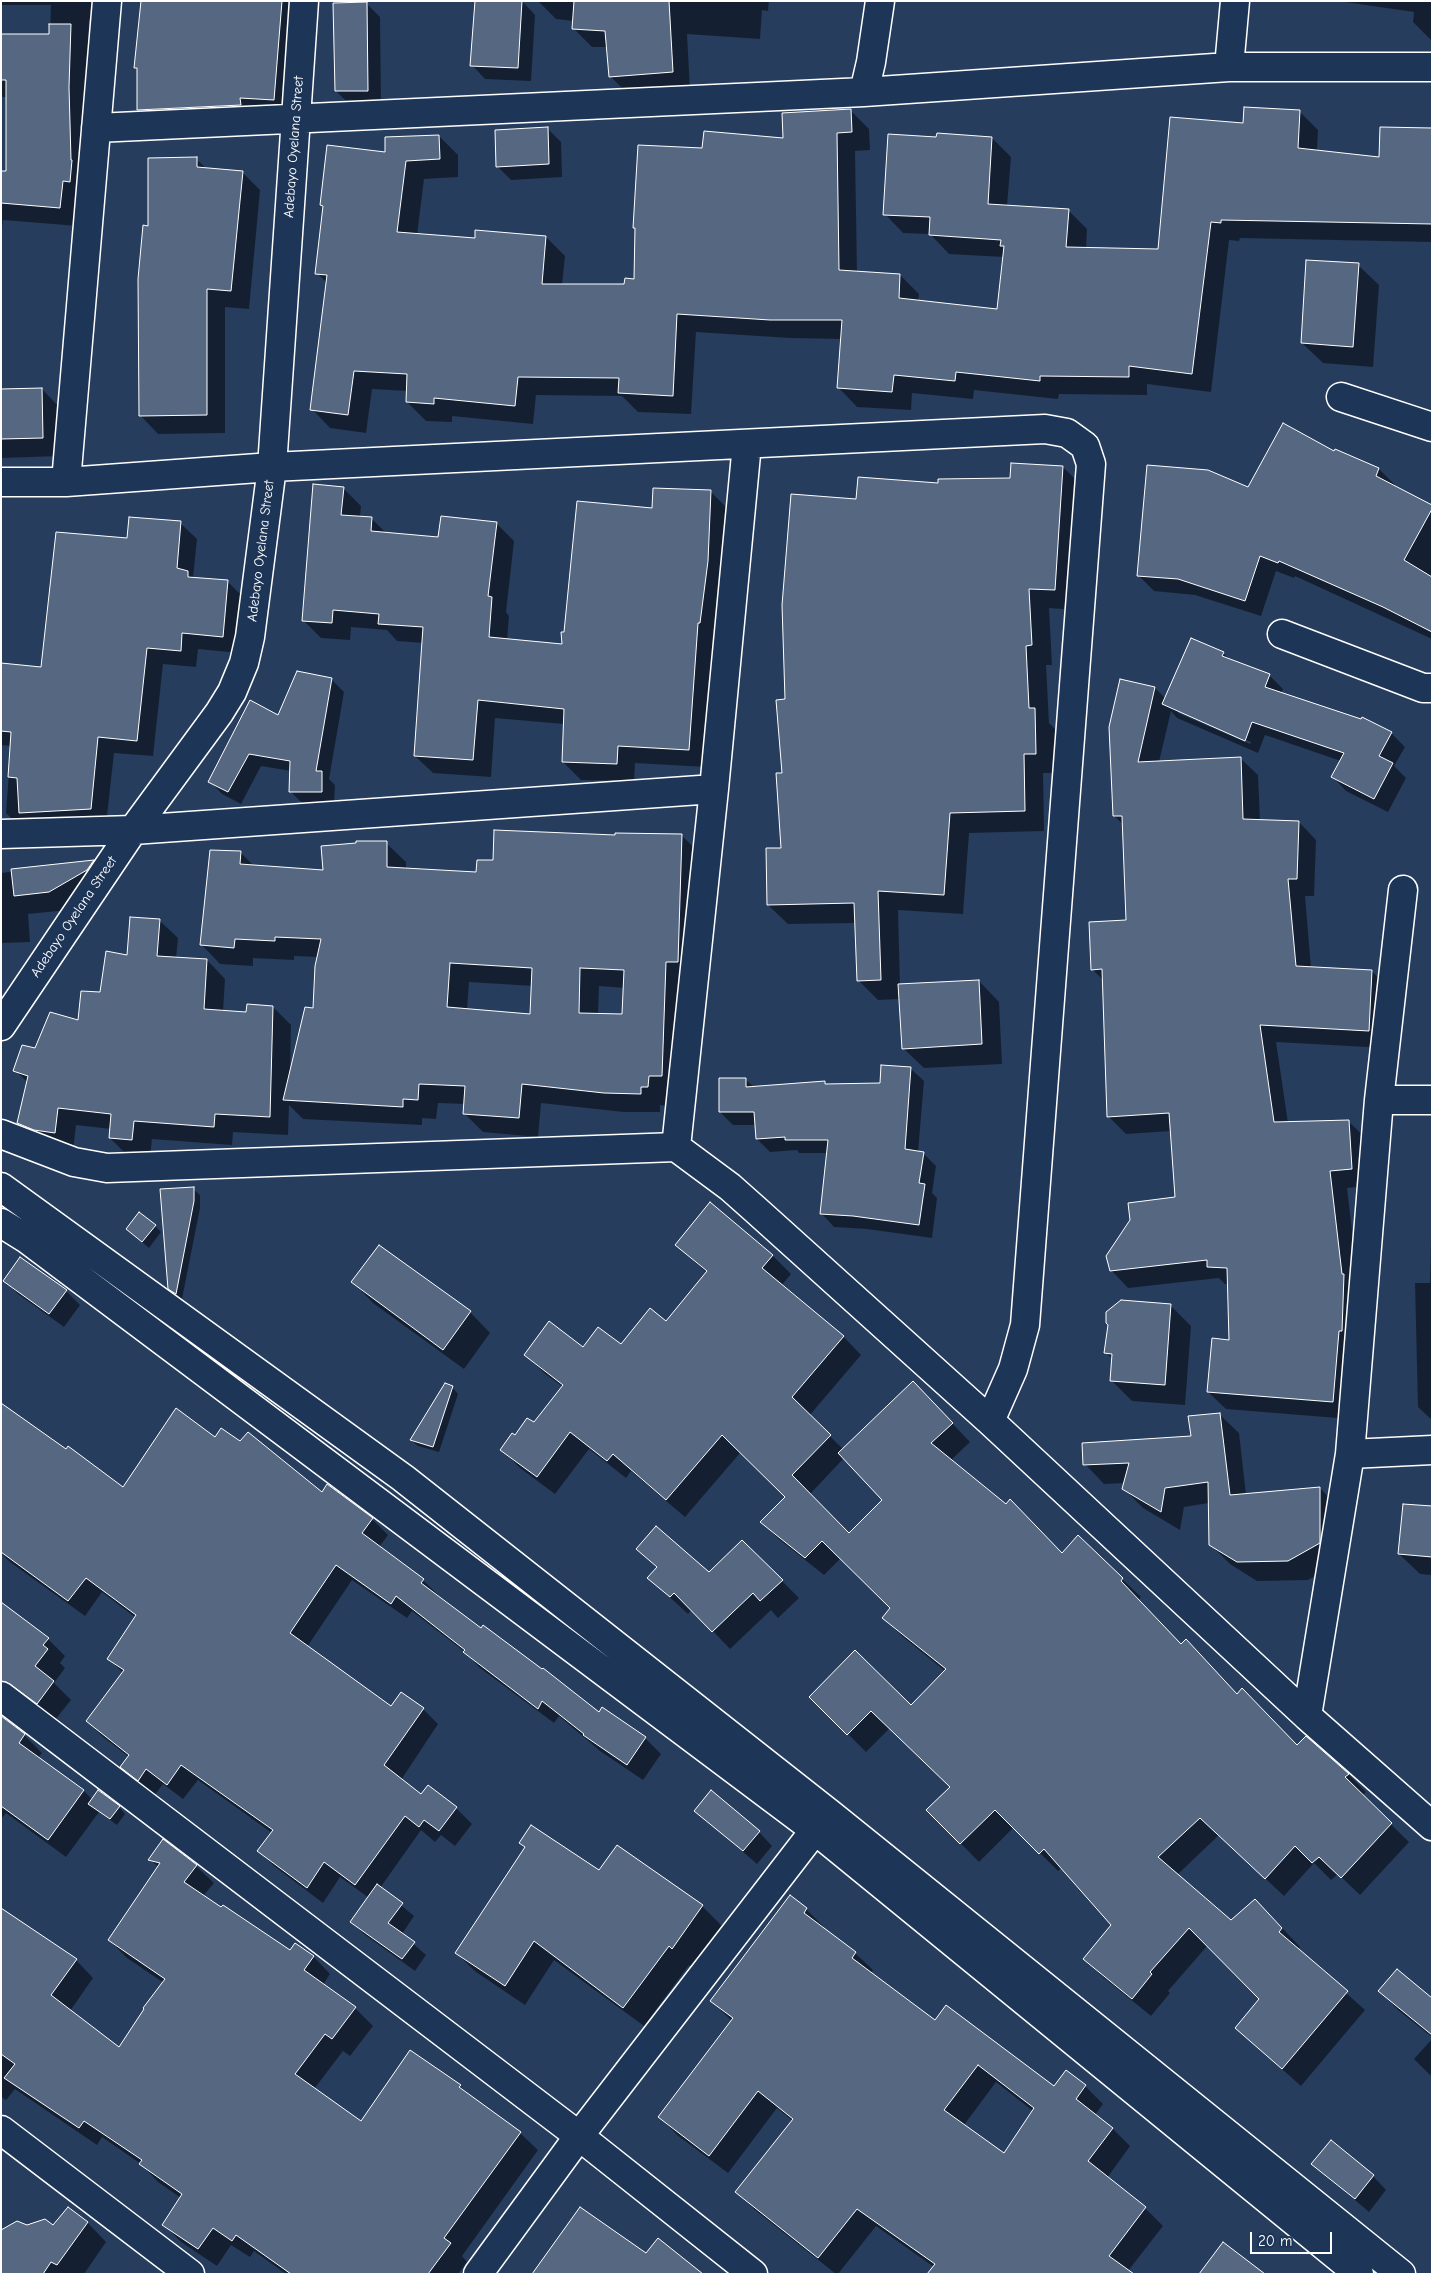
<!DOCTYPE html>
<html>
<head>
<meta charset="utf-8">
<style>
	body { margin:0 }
	#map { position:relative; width:1433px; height:2275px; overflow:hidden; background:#263d5e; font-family:"Comic Neue",sans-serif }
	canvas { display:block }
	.frame { position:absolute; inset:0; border:2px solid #fff; pointer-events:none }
	.scale { position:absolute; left:1250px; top:2232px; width:82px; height:22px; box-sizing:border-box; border:2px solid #fff; border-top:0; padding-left:6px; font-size:15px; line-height:18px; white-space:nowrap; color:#fff; -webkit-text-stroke:4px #1d3557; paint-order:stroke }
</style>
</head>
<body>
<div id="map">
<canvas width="1433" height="2275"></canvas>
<div class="frame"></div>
<div class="scale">20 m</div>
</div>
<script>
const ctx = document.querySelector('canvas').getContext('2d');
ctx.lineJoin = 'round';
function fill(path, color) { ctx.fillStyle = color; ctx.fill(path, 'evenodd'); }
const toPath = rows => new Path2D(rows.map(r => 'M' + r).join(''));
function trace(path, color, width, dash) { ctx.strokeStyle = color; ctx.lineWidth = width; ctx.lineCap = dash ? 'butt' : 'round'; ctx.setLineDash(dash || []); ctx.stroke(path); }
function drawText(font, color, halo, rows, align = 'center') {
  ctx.font = font + ' "Comic Neue",sans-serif'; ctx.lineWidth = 4; ctx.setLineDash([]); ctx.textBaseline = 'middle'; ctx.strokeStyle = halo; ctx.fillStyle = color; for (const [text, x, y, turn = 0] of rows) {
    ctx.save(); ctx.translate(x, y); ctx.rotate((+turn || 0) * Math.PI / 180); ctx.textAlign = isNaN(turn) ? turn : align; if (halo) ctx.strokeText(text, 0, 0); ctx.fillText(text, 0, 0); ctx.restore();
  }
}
const shadow = toPath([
	[1,1,105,1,100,18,89,19,87,106,78,226,3,220,1,236,1,172,7,173,7,97,1,97,1,35,50,36,51,5,1,5],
	[142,1,301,1,292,117,157,128,139,110,138,71,135,68],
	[522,1,535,15,531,81,485,79,472,65],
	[538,1,769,1,768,11,762,10,760,39,687,34,690,90,628,94,610,76,608,47,592,47,574,29,574,21,556,19],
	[1338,1,1432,1,1432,41,1413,22,1414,12],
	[366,3,380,17,381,104,349,104,336,91],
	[850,110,869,129,870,150,855,151,857,272,900,275,919,294,918,301,998,310,1004,257,949,254,930,234,903,233,885,214,938,138,992,138,1011,157,1007,206,1068,210,1087,229,1086,249,1159,250,1244,124,1299,111,1318,130,1317,151,1380,158,1432,129,1432,242,1240,238,1239,241,1229,240,1211,392,1147,384,1147,395,1059,394,1058,399,974,390,973,399,912,393,911,410,857,407,839,388,842,339,790,338,696,332,691,414,638,412,622,396,536,395,533,424,452,416,452,422,426,421,407,402,408,391,372,389,366,433,330,428,312,409,328,284,317,273,324,208,321,205,386,154,439,136,458,155,458,177,424,179,417,235,476,239,546,237,565,256,562,285,626,286,635,280,637,230,634,228,704,149,784,139],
	[547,128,561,142,562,177,511,180,497,166],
	[196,159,207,169,242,172,260,190,249,309,225,307,225,433,158,434,140,415,149,227],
	[1358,265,1379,285,1373,367,1323,363,1302,343],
	[42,389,60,408,61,456,1,458,1,390],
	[1336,450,1379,469,1395,485,1394,487,1432,506,1432,639,1295,576,1294,578,1276,571,1261,616,1195,595,1154,591,1138,575,1248,488,1334,453],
	[1063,467,1083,487,1074,610,1049,608,1052,665,1046,665,1049,723,1055,729,1055,773,1043,773,1044,831,969,833,963,914,898,910,900,986,979,981,999,1002,1002,1064,924,1068,903,1048,900,999,878,1000,858,980,856,923,788,924,768,905,783,849,786,700,857,500,939,485,1011,479],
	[343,488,361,506,360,517,371,518,387,534,439,538,496,523,514,541,506,612,509,616,507,640,563,645,565,633,653,509,711,492,728,509,706,767,635,763,634,781,581,780,563,762,564,724,495,718,491,777,433,773,415,756,424,643,397,641,387,630,351,627,350,640,321,638,303,620],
	[180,523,197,539,193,578,228,582,244,598,239,653,198,649,196,667,163,664,153,756,114,753,106,825,22,829,6,813,11,746,1,745,1,664,42,668,128,539],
	[1223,653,1231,661,1269,675,1283,689,1281,693,1391,733,1405,747,1394,766,1406,778,1388,812,1346,791,1333,777,1341,761,1265,735,1258,753,1177,718,1171,711,1159,762,1240,758,1258,775,1260,821,1299,822,1316,840,1314,896,1305,896,1311,968,1372,971,1389,989,1386,1048,1276,1042,1288,1123,1348,1121,1366,1138,1369,1186,1347,1188,1359,1291,1350,1419,1226,1409,1208,1392,1230,1341,1228,1284,1225,1284,1219,1278,1128,1288,1111,1270,1132,1220,1176,1199,1172,1131,1126,1134,1109,1117,1104,981,1092,969,1128,921,1124,825,1114,816,1155,688,1166,699],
	[1178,710,1251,742,1250,744,1178,713],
	[331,679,344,692,329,779,335,785,334,804,303,804,290,791,291,771,261,766,241,804,222,794,210,781,279,716],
	[681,835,701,854,667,1106,660,1105,660,1112,624,1112,541,1103,538,1137,483,1132,464,1113,465,1104,438,1103,436,1119,422,1118,422,1125,303,1119,289,1105,288,1135,233,1132,232,1145,152,1139,150,1158,128,1156,110,1138,111,1129,76,1125,73,1151,36,1141,18,1123,28,1083,15,1070,36,1050,79,1022,128,956,159,920,178,938,176,959,207,960,225,979,223,1012,248,1013,273,1007,291,1025,290,1071,314,1009,318,957,294,956,294,960,253,958,253,966,220,964,201,944,241,853,254,866,324,871,386,843,406,862,406,869,477,873,494,861,616,836],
	[469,982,533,986,532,1015,467,1010],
	[599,986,625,988,623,1015,598,1015],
	[94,861,112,879,67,910,28,914,30,942,1,943,1,873],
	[910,1068,924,1081,918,1152,923,1153,936,1166,932,1193,937,1198,932,1238,867,1229,834,1227,821,1213,828,1153,799,1153,797,1150,770,1152,757,1139,756,1125,733,1125,720,1112,745,1079,754,1087,824,1082,828,1085,881,1084],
	[193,1189,200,1195,200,1208,182,1299,169,1288],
	[1432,1190,1432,1420,1418,1407,1415,1283,1430,1283],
	[710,1204,773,1256,791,1274,781,1286,843,1336,861,1355,809,1416,843,1449,931,1401,970,1442,950,1461,1062,1554,1078,1537,1141,1597,1138,1600,1181,1645,1297,1747,1348,1774,1366,1792,1362,1796,1409,1842,1360,1895,1338,1874,1331,1880,1314,1863,1284,1896,1219,1835,1177,1875,1231,1922,1274,1919,1300,1947,1297,1949,1365,2010,1301,2086,1236,2028,1261,1999,1208,1945,1168,1991,1170,1993,1151,2016,1103,1977,1085,1959,1113,1925,1062,1868,1058,1871,1014,1827,979,1862,928,1810,951,1788,890,1728,866,1752,811,1697,911,1707,945,1671,902,1636,883,1618,891,1608,841,1558,824,1575,780,1540,761,1522,787,1498,740,1453,685,1517,631,1471,626,1478,589,1449,555,1494,520,1468,502,1450,534,1424,563,1387,544,1373,526,1355,622,1346,666,1323,707,1273,676,1245],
	[844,1458,884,1500,850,1535,810,1494],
	[155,1226,161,1232,149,1248,127,1229],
	[21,1259,66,1291,80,1305,64,1327,18,1294,5,1281],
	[353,1282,470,1312,490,1333,464,1369,373,1303],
	[1171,1306,1191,1326,1185,1405,1132,1401,1112,1381,1113,1360,1106,1352],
	[452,1387,458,1394,439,1452,418,1446,411,1440],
	[1219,1414,1239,1433,1246,1495,1320,1488,1339,1508,1338,1562,1308,1580,1257,1581,1230,1564,1210,1544,1209,1503,1184,1507,1180,1530,1143,1508,1123,1488,1125,1483,1104,1484,1085,1464,1192,1437],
	[215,1439,372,1519,388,1535,379,1547,423,1580,439,1596,438,1598,599,1713,645,1738,661,1754,643,1780,600,1751,559,1716,554,1723,480,1668,465,1652,412,1611,407,1618,352,1580,307,1647,391,1708,423,1709,438,1724,401,1780,421,1795,428,1786,456,1808,472,1824,455,1846,441,1835,435,1842,421,1830,380,1888,414,1916,402,1934,426,1955,415,1971,364,1934,352,1922,369,1898,340,1877,323,1903,274,1866,259,1851,272,1833,198,1780,183,1799,163,1784,154,1796,122,1767,129,1757,103,1737,87,1721,123,1673,109,1659,136,1618,102,1592,85,1616,10,1562,1,1553,1,1536,123,1489],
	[1432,1508,1432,1575,1420,1574,1399,1554],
	[742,1541,799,1598,778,1618,771,1610,730,1649,692,1609,688,1614,649,1578,657,1568,637,1549,709,1573],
	[48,1639,65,1656,60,1663,65,1668,54,1683,71,1700,55,1720,3,1712,3,1719,24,1735,42,1753,38,1758,84,1791,93,1800,119,1807,125,1814,117,1825,99,1812,66,1857,6,1813,1,1819,1,1669],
	[696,1811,759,1832,772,1846,757,1864],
	[521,1843,702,1906,722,1926,693,1968,689,1965,644,2026,554,1960,525,2005,476,1972,456,1953,525,1848],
	[150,1859,196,1866,214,1883,203,1896,290,1952,313,1956,330,1974,323,1985,355,2008,373,2026,350,2056,343,2051,314,2089,362,2122,460,2086,470,2096,520,2133,538,2150,462,2256,467,2262,458,2274,286,2274,254,2251,250,2257,231,2245,217,2266,181,2242,164,2225,181,2198,158,2182,141,2164,102,2137,97,2145,15,2089,6,2100,1,2097,1,1909,76,1960,93,1978,70,2011,120,2049,164,1983,127,1958,109,1940,158,1867],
	[790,1897,806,1909,824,1927,823,1929,855,1953,873,1970,871,1973,936,2021,1054,2088,1066,2072,1085,2086,1103,2104,1095,2115,1113,2129,1130,2146,1107,2178,1145,2208,1163,2226,1128,2271,934,2267,876,2226,838,2274,836,2274,755,2210,737,2192,793,2121,777,2108,728,2173,677,2135,660,2117,732,2021,711,2001],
	[996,2082,1033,2111,1005,2154,964,2125],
	[1380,1991,1432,2000,1432,2037,1398,2010],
	[1432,2039,1432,2077,1414,2059],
	[1313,2164,1373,2176,1386,2190,1369,2212],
	[87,2222,106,2242,84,2274,1,2274,27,2227,53,2227]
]);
const building = toPath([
	[141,1,282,1,274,100,240,98,241,105,137,110,137,68,134,68,141,1],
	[475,1,522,1,518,68,470,66,475,1],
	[574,1,669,1,673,72,609,77,605,31,572,29,574,1],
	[367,2,368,91,335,91,333,3,367,2],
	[49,24,71,24,69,87,71,160,72,160,70,182,63,181,60,208,1,203,1,171,6,171,6,80,1,80,1,34,49,34,49,24],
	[1244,107,1300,110,1298,148,1379,157,1380,127,1432,128,1432,224,1221,220,1221,223,1211,222,1192,374,1129,366,1129,377,1040,376,1040,381,956,372,955,381,894,375,892,392,837,388,842,320,770,320,677,314,673,396,618,393,619,378,518,377,515,406,434,398,434,404,406,402,407,374,354,371,348,415,310,410,327,275,315,274,323,206,320,205,327,145,385,152,385,137,439,135,440,159,406,161,397,232,475,238,475,230,546,236,542,284,624,284,625,278,634,279,635,228,633,228,638,145,702,148,704,131,783,138,782,113,851,109,852,132,837,133,839,270,900,274,899,298,997,309,1004,246,1000,246,1001,240,929,235,930,217,883,215,888,134,936,137,937,133,992,137,988,204,1069,209,1066,247,1158,249,1170,117,1243,123,1244,107],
	[548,127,549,164,496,167,495,130,548,127],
	[197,157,197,167,243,171,231,291,207,289,207,415,139,416,138,279,143,225,148,226,148,158,197,157],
	[1306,260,1359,263,1353,347,1301,343,1306,260],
	[42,388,43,438,1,439,1,389,42,388],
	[1283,423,1334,451,1335,449,1379,468,1376,476,1432,505,1432,509,1404,560,1432,577,1432,632,1383,607,1279,561,1278,563,1260,556,1245,601,1178,579,1137,576,1147,465,1208,470,1248,487,1283,423],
	[1011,463,1063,466,1055,590,1029,589,1032,645,1026,646,1029,708,1035,708,1036,754,1024,754,1025,811,950,813,944,895,878,891,881,980,857,981,854,903,767,905,766,848,781,848,776,773,782,773,776,700,785,699,782,605,791,494,856,499,858,477,938,483,938,479,1010,478,1011,463],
	[313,484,344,487,341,515,372,517,371,531,438,537,441,516,497,522,488,596,492,597,489,637,562,644,561,632,564,632,577,501,652,508,653,488,711,490,708,561,700,623,698,623,689,750,618,746,617,764,562,762,564,709,478,700,473,760,414,756,423,627,378,624,379,614,333,610,332,623,302,621,313,484],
	[129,517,181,521,177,568,188,571,188,577,228,580,223,637,182,633,181,651,147,648,137,741,98,737,91,809,19,813,17,778,8,777,11,732,1,731,1,663,41,667,56,532,127,538,129,517],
	[1191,638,1224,652,1222,656,1270,674,1265,687,1361,719,1362,717,1392,732,1379,756,1393,763,1374,799,1331,777,1344,753,1252,722,1245,741,1162,704,1191,638],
	[297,671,332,678,316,771,322,771,322,792,289,792,290,761,249,754,228,792,208,782,250,700,278,715,297,671],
	[1120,679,1155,687,1138,762,1241,757,1243,819,1299,821,1297,879,1288,879,1296,966,1372,970,1369,1031,1260,1025,1274,1122,1349,1120,1352,1169,1330,1171,1342,1274,1344,1274,1342,1331,1339,1331,1333,1402,1207,1392,1212,1338,1229,1340,1227,1268,1207,1267,1207,1260,1110,1271,1106,1256,1130,1220,1128,1203,1175,1197,1169,1113,1107,1117,1102,969,1091,970,1089,922,1126,920,1122,816,1113,816,1109,727,1120,679],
	[494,830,615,835,615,833,682,834,678,962,666,962,662,1076,649,1076,648,1087,641,1087,641,1094,604,1093,522,1084,519,1118,463,1114,465,1086,419,1084,418,1100,403,1099,403,1107,283,1100,305,1007,313,1008,315,966,321,939,275,937,275,941,235,939,234,948,200,945,210,850,241,851,240,864,323,870,321,846,356,843,356,841,387,841,387,867,476,872,477,860,493,860,494,830],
	[450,963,532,968,530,1014,447,1007,450,963],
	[580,968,624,970,622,1014,579,1013,580,968],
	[94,860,87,870,49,892,14,896,11,869,94,860],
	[130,917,160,919,157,956,207,959,204,1009,246,1012,247,1004,273,1006,270,1117,215,1114,214,1127,134,1121,132,1140,109,1138,111,1114,58,1108,55,1133,34,1130,17,1123,28,1076,13,1071,22,1045,35,1048,50,1012,78,1020,81,991,100,992,106,951,127,955,130,917],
	[979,980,982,1044,902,1049,898,984,979,980],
	[881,1065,911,1067,905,1149,924,1152,919,1183,925,1184,919,1225,853,1216,820,1214,828,1140,785,1140,785,1137,756,1139,754,1112,719,1112,719,1078,746,1078,746,1087,825,1081,825,1084,880,1083,881,1065],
	[194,1187,194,1201,176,1294,168,1289,160,1189,194,1187],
	[710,1202,773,1255,762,1268,844,1336,792,1397,831,1435,792,1475,849,1533,882,1500,838,1453,913,1381,953,1423,931,1443,1006,1504,1010,1499,1062,1553,1078,1535,1123,1578,1121,1581,1181,1644,1186,1639,1237,1694,1242,1688,1297,1745,1306,1736,1349,1774,1345,1777,1392,1823,1341,1878,1319,1857,1312,1863,1295,1846,1265,1879,1200,1818,1158,1857,1231,1920,1255,1899,1282,1928,1279,1932,1348,1991,1282,2069,1235,2028,1259,1999,1189,1928,1150,1972,1152,1974,1132,1999,1083,1959,1111,1925,1044,1849,1039,1854,995,1810,960,1844,926,1810,950,1787,871,1711,847,1735,809,1697,855,1650,911,1705,946,1669,882,1618,890,1608,822,1541,805,1558,760,1522,785,1497,722,1435,666,1500,613,1454,607,1461,570,1432,537,1477,500,1450,512,1433,515,1435,527,1418,534,1422,563,1385,524,1355,549,1321,583,1347,598,1327,621,1344,650,1308,666,1321,707,1271,675,1245,710,1202],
	[139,1212,156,1225,142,1242,126,1229,139,1212],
	[379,1245,471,1311,443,1350,351,1282,379,1245],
	[20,1257,67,1290,49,1314,3,1281,20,1257],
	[1121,1300,1171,1304,1165,1385,1110,1381,1112,1354,1104,1353,1108,1325,1106,1323,1106,1312,1121,1300],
	[445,1383,453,1386,433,1447,410,1440,445,1383],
	[1,1403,66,1449,68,1446,123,1487,176,1408,215,1437,221,1428,240,1441,248,1432,322,1492,327,1484,373,1518,362,1533,424,1579,421,1583,481,1628,483,1625,542,1669,543,1668,599,1712,602,1707,646,1737,627,1765,583,1735,584,1734,542,1701,538,1709,463,1652,465,1650,396,1596,391,1604,336,1565,290,1633,391,1706,401,1692,424,1708,384,1765,421,1794,428,1785,457,1807,439,1831,424,1820,419,1827,405,1816,355,1885,324,1862,307,1888,257,1851,273,1830,181,1765,167,1785,146,1769,138,1781,120,1767,129,1755,86,1721,124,1670,107,1659,136,1615,86,1578,68,1601,1,1552,1,1403],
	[1220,1413,1230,1495,1320,1487,1320,1543,1288,1561,1237,1562,1209,1545,1208,1482,1165,1488,1161,1512,1122,1489,1129,1463,1083,1465,1082,1443,1191,1436,1188,1416,1220,1413],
	[1403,1504,1432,1506,1432,1557,1398,1554,1403,1504],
	[656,1526,709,1572,742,1540,783,1580,760,1601,753,1593,712,1632,674,1593,670,1597,647,1578,657,1567,636,1549,656,1526],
	[1,1602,49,1638,43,1645,48,1649,35,1666,54,1681,37,1704,10,1684,1,1681,1,1602],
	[1,1716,25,1734,19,1743,84,1790,48,1840,1,1806,1,1716],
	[98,1790,120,1806,110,1819,88,1804,98,1790],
	[711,1790,760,1831,743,1851,694,1811,711,1790],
	[531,1825,599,1870,617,1845,703,1905,672,1949,669,1946,623,2008,534,1941,505,1986,455,1953,525,1847,519,1843,531,1825],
	[163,1839,197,1865,184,1882,221,1907,223,1905,290,1950,295,1943,314,1956,304,1970,356,2007,332,2039,325,2034,295,2074,361,2121,410,2050,461,2085,459,2087,521,2132,444,2238,451,2243,428,2274,291,2274,236,2235,232,2241,213,2228,198,2249,162,2225,182,2194,139,2164,142,2160,84,2121,79,2128,4,2078,15,2064,1,2054,1,1908,77,1959,51,1995,119,2047,144,2009,143,2008,165,1979,108,1940,160,1863,148,1860,163,1839],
	[377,1884,403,1903,388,1923,415,1942,402,1959,350,1922,377,1884],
	[790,1895,807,1908,804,1913,856,1952,852,1958,935,2020,946,2005,1054,2086,1066,2070,1086,2085,1076,2099,1113,2128,1088,2161,1146,2207,1109,2256,1134,2274,927,2274,935,2264,857,2209,818,2258,735,2192,793,2119,758,2091,709,2156,658,2117,733,2018,710,2001,790,1895],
	[978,2065,1034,2108,1004,2153,944,2110,978,2065],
	[1397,1969,1432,1998,1432,2035,1378,1991,1397,1969],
	[1331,2140,1374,2175,1355,2199,1311,2164,1331,2140],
	[68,2207,88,2222,57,2265,51,2262,43,2274,1,2274,1,2230,17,2221,27,2225,45,2219,53,2225,68,2207],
	[580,2207,646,2253,658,2238,703,2274,532,2274,580,2207],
	[1223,2242,1265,2274,1199,2274,1223,2242]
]);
const minor = toPath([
	[1229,67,1235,1],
	[864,92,871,62,880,1],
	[96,128,864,92,1229,67,1432,67],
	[1341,397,1432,427],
	[1,482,66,482,272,467,1045,429,1067,433,1085,446,1091,464,1025,1325,1013,1369,990,1421],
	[66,482,107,1],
	[1282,634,1423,688,1432,688],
	[1,834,133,830,714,789],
	[1,1026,133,830,219,713,232,692,244,663,250,637,272,467,304,1],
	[1379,1100,1432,1100],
	[1,1134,74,1162,107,1168,676,1147,730,1187,757,1211,990,1421,1307,1716,1432,1826],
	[676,1147,714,789,747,444],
	[1,1187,403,1478,830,1814,1401,2274],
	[1,1223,27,1239,815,1830,1359,2274],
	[1350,1454,1432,1450],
	[1,1696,579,2136,753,2274],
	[1307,1716,1350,1454,1379,1100,1403,890],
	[1,2130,190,2274],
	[478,2274,579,2136,815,1830]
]);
const streetNames = [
	["Adebayo Oyelana Street",294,147,-86],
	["Adebayo Oyelana Street",261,551,-83],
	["Adebayo Oyelana Street",74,917,-56]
];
fill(shadow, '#0007');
fill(building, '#556781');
trace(building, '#fff', 1);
trace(minor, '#fff', 31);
trace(minor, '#1d3557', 28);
drawText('14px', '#fff', '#1d3557', streetNames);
</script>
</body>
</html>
